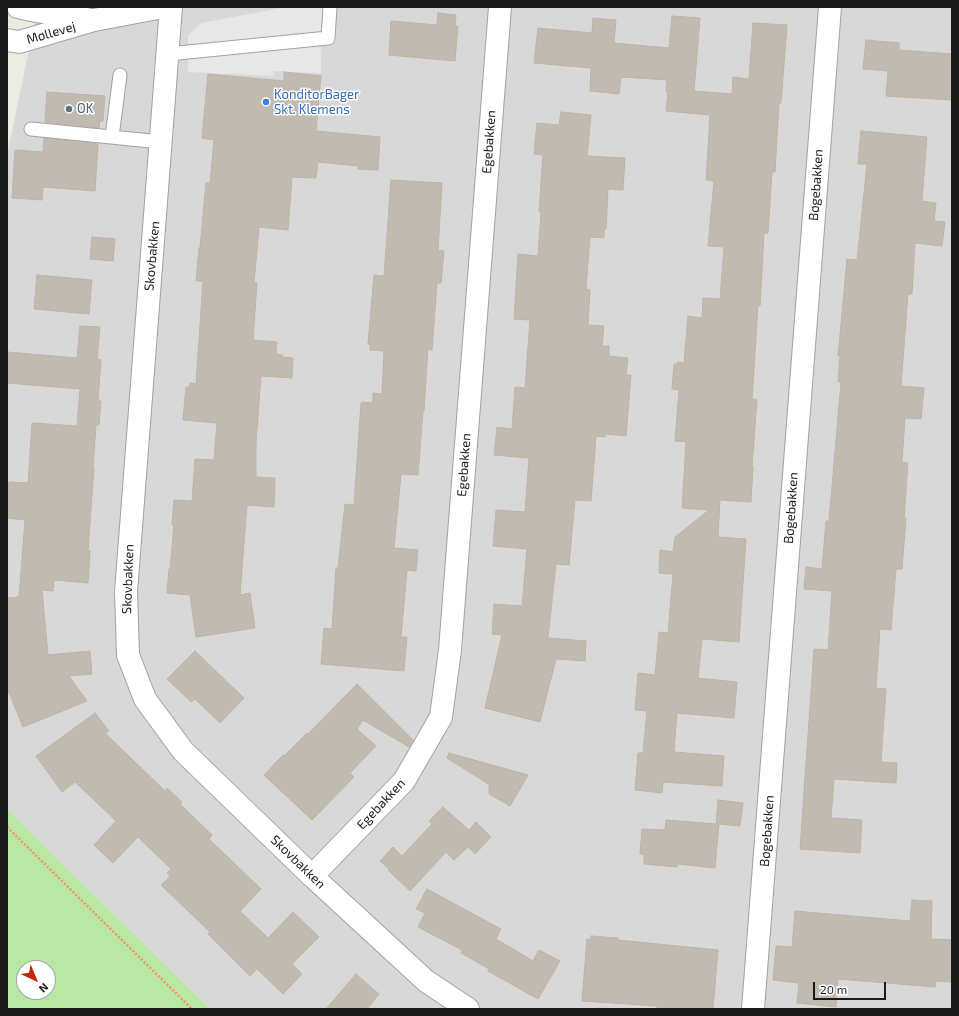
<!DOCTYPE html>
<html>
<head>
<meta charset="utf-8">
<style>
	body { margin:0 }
	#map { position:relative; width:959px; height:1016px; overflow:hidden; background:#edebe0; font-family:"Exo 2",sans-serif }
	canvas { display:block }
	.frame { position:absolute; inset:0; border:8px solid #1b1b1b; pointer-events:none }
	.north { position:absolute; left:16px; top:960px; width:40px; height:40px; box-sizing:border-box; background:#fff; border:1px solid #a4a4a4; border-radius:50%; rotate:136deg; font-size:11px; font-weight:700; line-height:16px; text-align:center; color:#1b1b1b }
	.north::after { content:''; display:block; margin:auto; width:14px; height:18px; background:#c62500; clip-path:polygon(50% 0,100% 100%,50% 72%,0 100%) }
	.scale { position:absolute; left:813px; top:982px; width:73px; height:18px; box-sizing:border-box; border:2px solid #1b1b1b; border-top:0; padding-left:5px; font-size:12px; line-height:14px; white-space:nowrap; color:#1b1b1b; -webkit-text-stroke:3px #fff; paint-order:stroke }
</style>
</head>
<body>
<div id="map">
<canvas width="959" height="1016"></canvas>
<div class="frame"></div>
<div class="north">N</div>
<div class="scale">20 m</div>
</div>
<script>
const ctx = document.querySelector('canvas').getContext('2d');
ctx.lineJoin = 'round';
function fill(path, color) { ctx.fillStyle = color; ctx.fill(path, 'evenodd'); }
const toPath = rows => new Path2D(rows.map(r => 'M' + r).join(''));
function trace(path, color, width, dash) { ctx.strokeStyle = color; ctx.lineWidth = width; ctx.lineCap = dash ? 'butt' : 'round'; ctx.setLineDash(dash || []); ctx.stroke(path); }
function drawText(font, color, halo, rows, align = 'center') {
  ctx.font = font + ' "Exo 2",sans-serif'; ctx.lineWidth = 3; ctx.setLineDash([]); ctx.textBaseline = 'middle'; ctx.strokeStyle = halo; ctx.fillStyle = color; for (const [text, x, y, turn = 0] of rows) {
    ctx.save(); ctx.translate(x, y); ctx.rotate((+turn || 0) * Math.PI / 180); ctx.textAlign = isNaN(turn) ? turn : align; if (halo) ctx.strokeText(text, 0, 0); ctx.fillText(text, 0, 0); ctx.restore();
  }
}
const residential = toPath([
	[38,7,952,7,952,1009,210,1009,7,809,7,155]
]);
const grass = toPath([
	[7,809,210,1009,7,1009],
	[24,968,48,968,48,992,24,992]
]);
const parking = toPath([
	[287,7,322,7,321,73,274,71,273,76,188,72,188,35,201,23]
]);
const building = toPath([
	[438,13,456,15,455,26,458,26,455,61,389,55,391,21,437,25,438,13],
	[672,16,700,18,694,91,732,94,733,77,749,79,753,23,787,25,781,103,779,103,775,172,772,172,768,233,764,233,760,306,758,305,752,399,757,400,752,467,753,467,751,502,720,500,718,537,746,539,739,642,702,639,698,678,737,682,734,718,677,713,674,752,724,756,722,786,663,782,662,793,635,790,638,753,643,753,647,711,635,710,638,673,655,675,659,632,668,633,673,574,659,573,660,550,673,552,675,537,709,510,682,508,686,442,675,441,679,390,672,389,674,364,677,364,677,362,684,363,688,316,702,318,703,298,720,299,724,247,708,246,714,181,706,180,710,115,666,111,668,92,666,92,667,80,621,77,619,94,590,91,591,68,534,63,538,28,592,33,593,18,616,20,614,43,669,48,672,16],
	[866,40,899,43,899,50,952,54,952,100,886,96,888,71,863,69,866,40],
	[284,72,321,76,316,131,380,137,378,170,358,169,358,166,318,162,316,178,292,177,288,230,259,227,254,283,257,283,253,340,277,342,276,354,283,355,282,357,293,358,292,378,261,376,256,443,256,477,275,478,274,507,247,505,240,595,250,593,255,628,196,637,190,595,167,593,169,569,170,569,174,525,172,525,174,500,192,501,195,459,214,460,217,423,183,420,186,387,189,387,190,383,196,384,203,281,196,281,199,248,200,248,206,183,210,183,214,140,202,138,208,74,284,81,284,72],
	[47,92,105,96,103,121,100,121,99,128,45,122,47,92],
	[561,112,591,115,587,156,625,158,623,190,608,189,606,229,604,229,604,238,590,237,586,289,590,290,588,325,604,326,602,346,609,346,609,356,628,358,626,375,631,375,626,436,606,434,605,437,596,436,591,501,575,500,569,565,556,564,548,638,586,641,585,661,556,659,540,722,485,708,502,635,492,634,494,604,522,606,527,549,493,546,496,510,525,512,529,458,494,455,497,427,512,429,515,387,525,388,530,320,514,319,518,254,538,256,541,212,539,212,543,155,534,154,537,123,559,125,561,112],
	[861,131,927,137,922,201,936,203,934,221,945,222,942,246,915,243,912,294,908,294,901,386,924,388,921,419,905,418,902,462,908,463,904,518,906,518,902,569,896,569,891,630,880,629,876,688,886,689,881,762,897,763,896,783,834,779,831,818,862,820,860,853,800,849,814,649,828,650,832,591,804,589,806,567,822,569,826,521,829,521,841,382,838,382,840,356,838,356,847,259,857,260,867,164,858,164,861,131],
	[44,138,98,144,95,191,43,187,42,200,12,198,15,150,43,152,44,138],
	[391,180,442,183,438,250,444,251,441,283,437,283,432,350,428,349,424,411,423,411,418,475,401,474,394,548,418,550,416,571,407,570,401,637,407,637,404,671,321,664,324,628,332,629,336,568,338,568,345,504,354,505,361,403,362,402,373,403,373,393,382,394,384,351,370,350,370,344,368,344,374,275,384,276,391,180],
	[92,237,115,239,113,261,90,259,92,237],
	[37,275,92,280,89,314,34,309,37,275],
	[80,326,100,327,97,359,101,360,98,401,101,401,99,425,96,425,93,468,94,468,88,551,90,551,88,583,54,580,53,591,42,590,48,655,90,651,92,674,69,676,87,701,23,727,7,688,7,598,19,597,25,520,7,518,7,501,9,482,28,483,32,423,77,426,80,389,7,383,7,352,77,358,80,326],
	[195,651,244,698,220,723,195,699,191,702,167,679,195,651],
	[357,684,413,740,409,747,363,720,357,729,376,746,350,773,354,777,312,820,264,775,283,755,284,756,307,733,308,734,357,684],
	[95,713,109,731,105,733,165,791,167,788,182,802,180,804,212,835,209,839,261,889,240,911,268,938,293,912,319,937,292,964,302,974,283,994,257,969,250,976,208,934,210,932,161,885,170,877,167,873,171,869,138,837,113,863,94,845,116,821,75,782,62,792,36,756,95,713],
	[449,753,528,775,510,806,489,794,489,786,490,785,447,758,449,753],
	[718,800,743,803,740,826,719,824,715,868,678,864,677,867,644,864,644,854,640,854,642,829,665,830,666,820,716,824,718,800],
	[443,807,469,830,476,822,491,837,475,854,468,847,454,860,446,852,410,891,388,870,389,869,380,861,393,847,402,856,432,824,429,821,443,807],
	[427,889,501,929,496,939,533,961,539,950,560,961,538,999,488,971,489,969,461,953,462,950,418,927,425,913,416,909,427,889],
	[912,900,932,901,931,939,952,940,952,982,936,981,935,987,838,979,836,1007,797,1003,799,983,773,980,776,946,792,947,795,911,910,921,912,900],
	[591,936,618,938,618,940,718,950,713,1009,657,1009,657,1006,582,1001,587,939,591,940,591,936],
	[356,974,379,994,367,1009,326,1009,356,974]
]);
const path = toPath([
	[7,827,192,1009]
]);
const service = toPath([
	[168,54,328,38,330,7],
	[31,129,161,142],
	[112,137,120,75]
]);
const minor = toPath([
	[171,7,126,592,128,655,145,699,183,751,312,876,426,981,468,1009],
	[312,876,404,781,441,717,450,650,500,7],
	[753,1009,830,7]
]);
const tertiary = toPath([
	[18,7,36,11,87,19],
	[7,40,19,42,94,20,163,7]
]);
const markers = [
	[266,102,4,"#3f7fe0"],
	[69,109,4,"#5c6f8a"]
];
const streetNames = [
	["Møllevej",51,33,-16],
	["Egebakken",489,142,-86],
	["Bøgebakken",816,185,-86],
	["Skovbakken",152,256,-85],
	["Egebakken",464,465,-86],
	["Bøgebakken",791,508,-86],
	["Skovbakken",128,579,-88],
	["Egebakken",381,804,-47],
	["Bøgebakken",767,831,-86],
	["Skovbakken",298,862,44]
];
const shopNames = [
	["KonditorBager",274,95],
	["Skt. Klemens",274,110]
];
const serviceNames = [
	["OK",77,109]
];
fill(residential, '#d9d8d8');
fill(grass, '#b9e8a4');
fill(parking, '#e7e7e7');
fill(building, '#c1bab0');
trace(building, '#beb4a2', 1);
trace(service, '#a2a2a2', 15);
trace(minor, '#a2a2a2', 24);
trace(tertiary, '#a2a2a2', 24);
trace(path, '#fa8f63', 2.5, [2, 2]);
trace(service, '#fff', 13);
trace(minor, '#fff', 22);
trace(tertiary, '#fff', 22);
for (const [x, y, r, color] of markers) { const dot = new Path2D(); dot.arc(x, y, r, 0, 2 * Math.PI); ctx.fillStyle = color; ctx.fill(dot); trace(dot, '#fff', 1.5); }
drawText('13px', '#1b1b1b', '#fff', streetNames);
drawText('13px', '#366cbe', '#fff', shopNames, 'left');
drawText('13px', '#4e5e75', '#fff', serviceNames, 'left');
</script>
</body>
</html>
